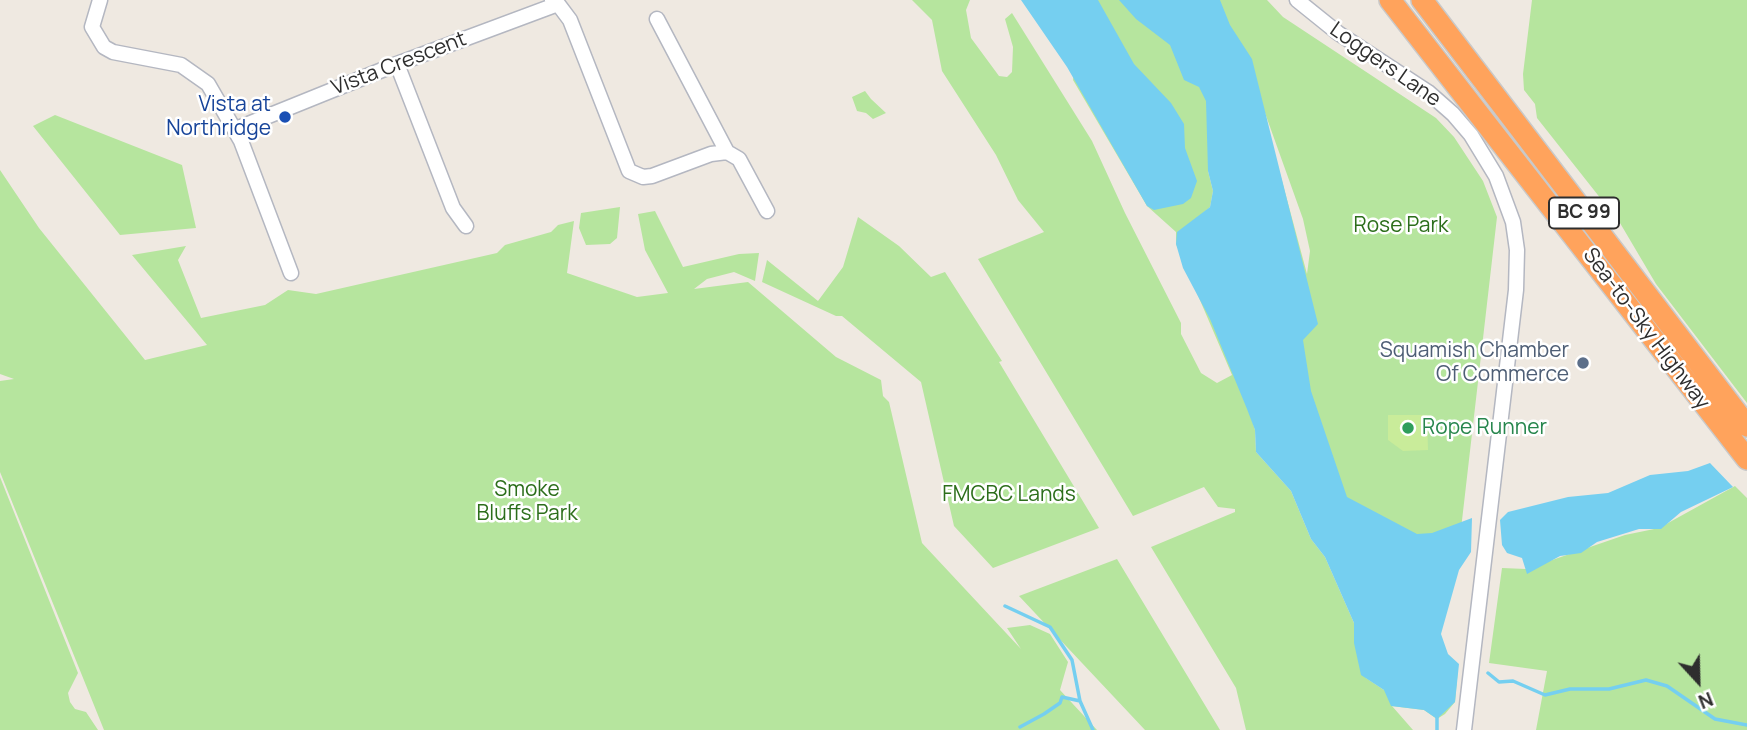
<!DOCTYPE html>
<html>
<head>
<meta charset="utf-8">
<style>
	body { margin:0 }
	#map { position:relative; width:1747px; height:730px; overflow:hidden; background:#efe9e1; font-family:Manrope,sans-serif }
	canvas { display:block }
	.north { position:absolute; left:1663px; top:646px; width:70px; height:70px; -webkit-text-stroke:5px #fff; paint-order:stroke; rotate:158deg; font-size:19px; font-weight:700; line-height:28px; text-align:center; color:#2e2e2e }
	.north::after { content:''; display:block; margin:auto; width:24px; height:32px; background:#2e2e2e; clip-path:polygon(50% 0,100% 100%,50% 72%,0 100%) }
</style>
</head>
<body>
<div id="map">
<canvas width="1747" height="730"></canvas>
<div class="north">N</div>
</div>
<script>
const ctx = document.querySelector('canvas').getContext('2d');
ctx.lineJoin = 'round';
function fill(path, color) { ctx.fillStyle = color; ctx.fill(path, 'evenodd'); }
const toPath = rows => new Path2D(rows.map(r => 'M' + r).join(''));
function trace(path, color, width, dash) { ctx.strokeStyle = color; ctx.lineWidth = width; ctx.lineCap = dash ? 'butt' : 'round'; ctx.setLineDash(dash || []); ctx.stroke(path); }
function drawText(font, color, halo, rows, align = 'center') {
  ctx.font = font + ' Manrope,sans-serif'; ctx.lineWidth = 5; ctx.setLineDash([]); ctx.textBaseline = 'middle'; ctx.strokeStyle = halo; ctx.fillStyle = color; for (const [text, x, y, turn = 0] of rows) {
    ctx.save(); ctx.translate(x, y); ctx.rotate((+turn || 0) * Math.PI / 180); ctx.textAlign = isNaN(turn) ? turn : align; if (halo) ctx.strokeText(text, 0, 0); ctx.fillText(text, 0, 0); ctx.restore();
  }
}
const green = toPath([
	[912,0,970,0,966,10,971,38,999,76,1007,77,1012,72,1013,47,1005,19,1012,13,1092,141,1125,213,1181,323,1181,334,1201,373,1217,383,1232,375,1176,244,1176,232,1147,206,1073,80,1082,0,1180,0,1212,75,1208,171,1213,191,1210,207,1192,223,1255,430,1256,452,1291,491,1311,539,1325,557,1354,623,1354,640,1366,678,1384,690,1458,669,1455,702,1445,714,1437,719,1424,710,1392,706,1413,730,1246,730,1236,688,1151,547,1235,512,1235,509,1218,507,1204,487,1133,516,978,259,1044,232,1018,200,996,155,942,71,932,20],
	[1203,0,1267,0,1283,17,1436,118,1454,137,1483,181,1497,217,1461,529,1413,538,1338,499],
	[1260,99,1303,219,1310,251,1307,274],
	[1532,0,1747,0,1747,403,1656,284,1620,223,1537,118,1535,104,1524,90,1523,74],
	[865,91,871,99,886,113,873,119,866,113,857,111,852,97],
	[55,115,182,165,196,228,120,235,33,126],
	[0,170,39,228,145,360,207,345,132,255,186,246,178,260,201,318,265,305,288,290,316,294,497,253,505,245,551,232,558,225,574,221,567,273,637,297,668,293,645,250,638,214,655,211,683,267,739,254,759,253,755,281,734,272,707,279,694,289,748,282,836,357,881,380,883,396,889,402,922,543,1021,649,1007,628,1030,625,1050,634,1068,662,1060,690,1097,730,104,730,0,472,0,381,14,379,0,374],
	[620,207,617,238,610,244,586,245,579,228,581,213],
	[858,217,899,246,931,277,945,272,1002,361,999,362,1099,528,993,568,954,526,921,382,842,316,836,316,762,282,767,260,818,301,843,267],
	[0,477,78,673,68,693,70,702,75,709,86,712,98,730,0,730],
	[1735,486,1747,498,1747,730,1536,730,1547,671,1489,663,1502,568,1526,569,1625,535,1659,528],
	[1117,559,1220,730,1145,730,1019,596]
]);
const pitch = toPath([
	[1388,415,1427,415,1428,450,1403,451,1388,440]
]);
const water = toPath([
	[1021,0,1098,0,1134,64,1171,103,1184,124,1185,148,1197,181,1191,198,1183,204,1154,210,1147,206,1067,67],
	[1119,0,1220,0,1230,25,1252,59,1318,324,1303,340,1311,391,1347,497,1417,534,1432,533,1472,518,1471,552,1459,570,1441,634,1448,654,1459,664,1455,702,1437,719,1424,710,1391,706,1384,690,1361,675,1354,643,1354,623,1325,557,1311,539,1291,491,1256,452,1255,430,1247,409,1210,319,1183,268,1176,244,1177,232,1210,207,1213,191,1208,171,1206,101,1199,87,1184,80,1170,45,1136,19],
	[1710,463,1733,487,1681,512,1661,529,1639,529,1597,542,1581,553,1560,556,1527,574,1522,558,1507,553,1502,545,1500,520,1508,512,1568,497,1608,493,1650,475,1688,471]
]);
const stream = toPath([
	[1005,606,1050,627,1072,660,1080,701,1093,730],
	[1488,673,1499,682,1513,681,1545,695,1570,689,1609,689,1646,680,1667,686,1715,719,1747,725],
	[1020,727,1044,714,1060,703,1062,697,1080,701],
	[1437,730,1437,715]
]);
const minor = toPath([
	[100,0,92,27,104,47,113,52,181,65,208,84,241,141,291,273],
	[1297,0,1338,33,1428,92,1453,114,1471,135,1496,176,1513,222,1517,250,1516,290,1464,730],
	[558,4,570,20,629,171,643,177,652,176,711,154,727,152,739,159,767,211],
	[657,19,727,152],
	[397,64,453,208,466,226],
	[236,129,397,64,558,4,552,0]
]);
const highway = toPath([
	[1390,0,1747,459],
	[1422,0,1747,426]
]);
const markers = [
	[285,117,7,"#1a4fb4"],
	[1583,363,7,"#5c6f8a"],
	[1408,428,7,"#2e9e5b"]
];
const shields = [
	[1584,213,70]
];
const shieldNames = [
	["BC 99",1584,213]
];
const streetNames = [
	["Vista Crescent",399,64,-21],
	["Loggers Lane",1385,65,35],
	["Sea-to-Sky Highway",1646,329,53]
];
const transitNames = [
	["Vista at",271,105],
	["Northridge",271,129]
];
const parkNames = [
	["Rose Park",1401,226],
	["Smoke",527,490],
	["Bluffs Park",527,514],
	["FMCBC Lands",1009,495]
];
const serviceNames = [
	["Squamish Chamber",1569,351],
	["Of Commerce",1569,375]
];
const leisureNames = [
	["Rope Runner",1422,428]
];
fill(green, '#b6e59e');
fill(pitch, '#c9ec9a');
fill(water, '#75cff0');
trace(stream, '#75cff0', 3.5);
trace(minor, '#b4b7c1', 17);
trace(highway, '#c9c9c9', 24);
trace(minor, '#fff', 14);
trace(highway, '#ffa35c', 21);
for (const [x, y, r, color] of markers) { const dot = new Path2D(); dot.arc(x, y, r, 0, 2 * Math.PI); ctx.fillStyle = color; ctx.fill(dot); trace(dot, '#fff', 2.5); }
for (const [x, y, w] of shields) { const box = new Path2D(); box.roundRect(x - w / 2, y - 15.5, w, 31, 5); ctx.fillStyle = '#fff'; ctx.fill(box); trace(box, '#2e2e2e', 2); }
drawText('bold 19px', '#2e2e2e', null, shieldNames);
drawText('21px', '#2e2e2e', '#fff', streetNames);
drawText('21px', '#164399', '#fff', transitNames, 'right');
drawText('21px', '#2c6e1b', '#fff', parkNames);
drawText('21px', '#4e5e75', '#fff', serviceNames, 'right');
drawText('21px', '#27864d', '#fff', leisureNames, 'left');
</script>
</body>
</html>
